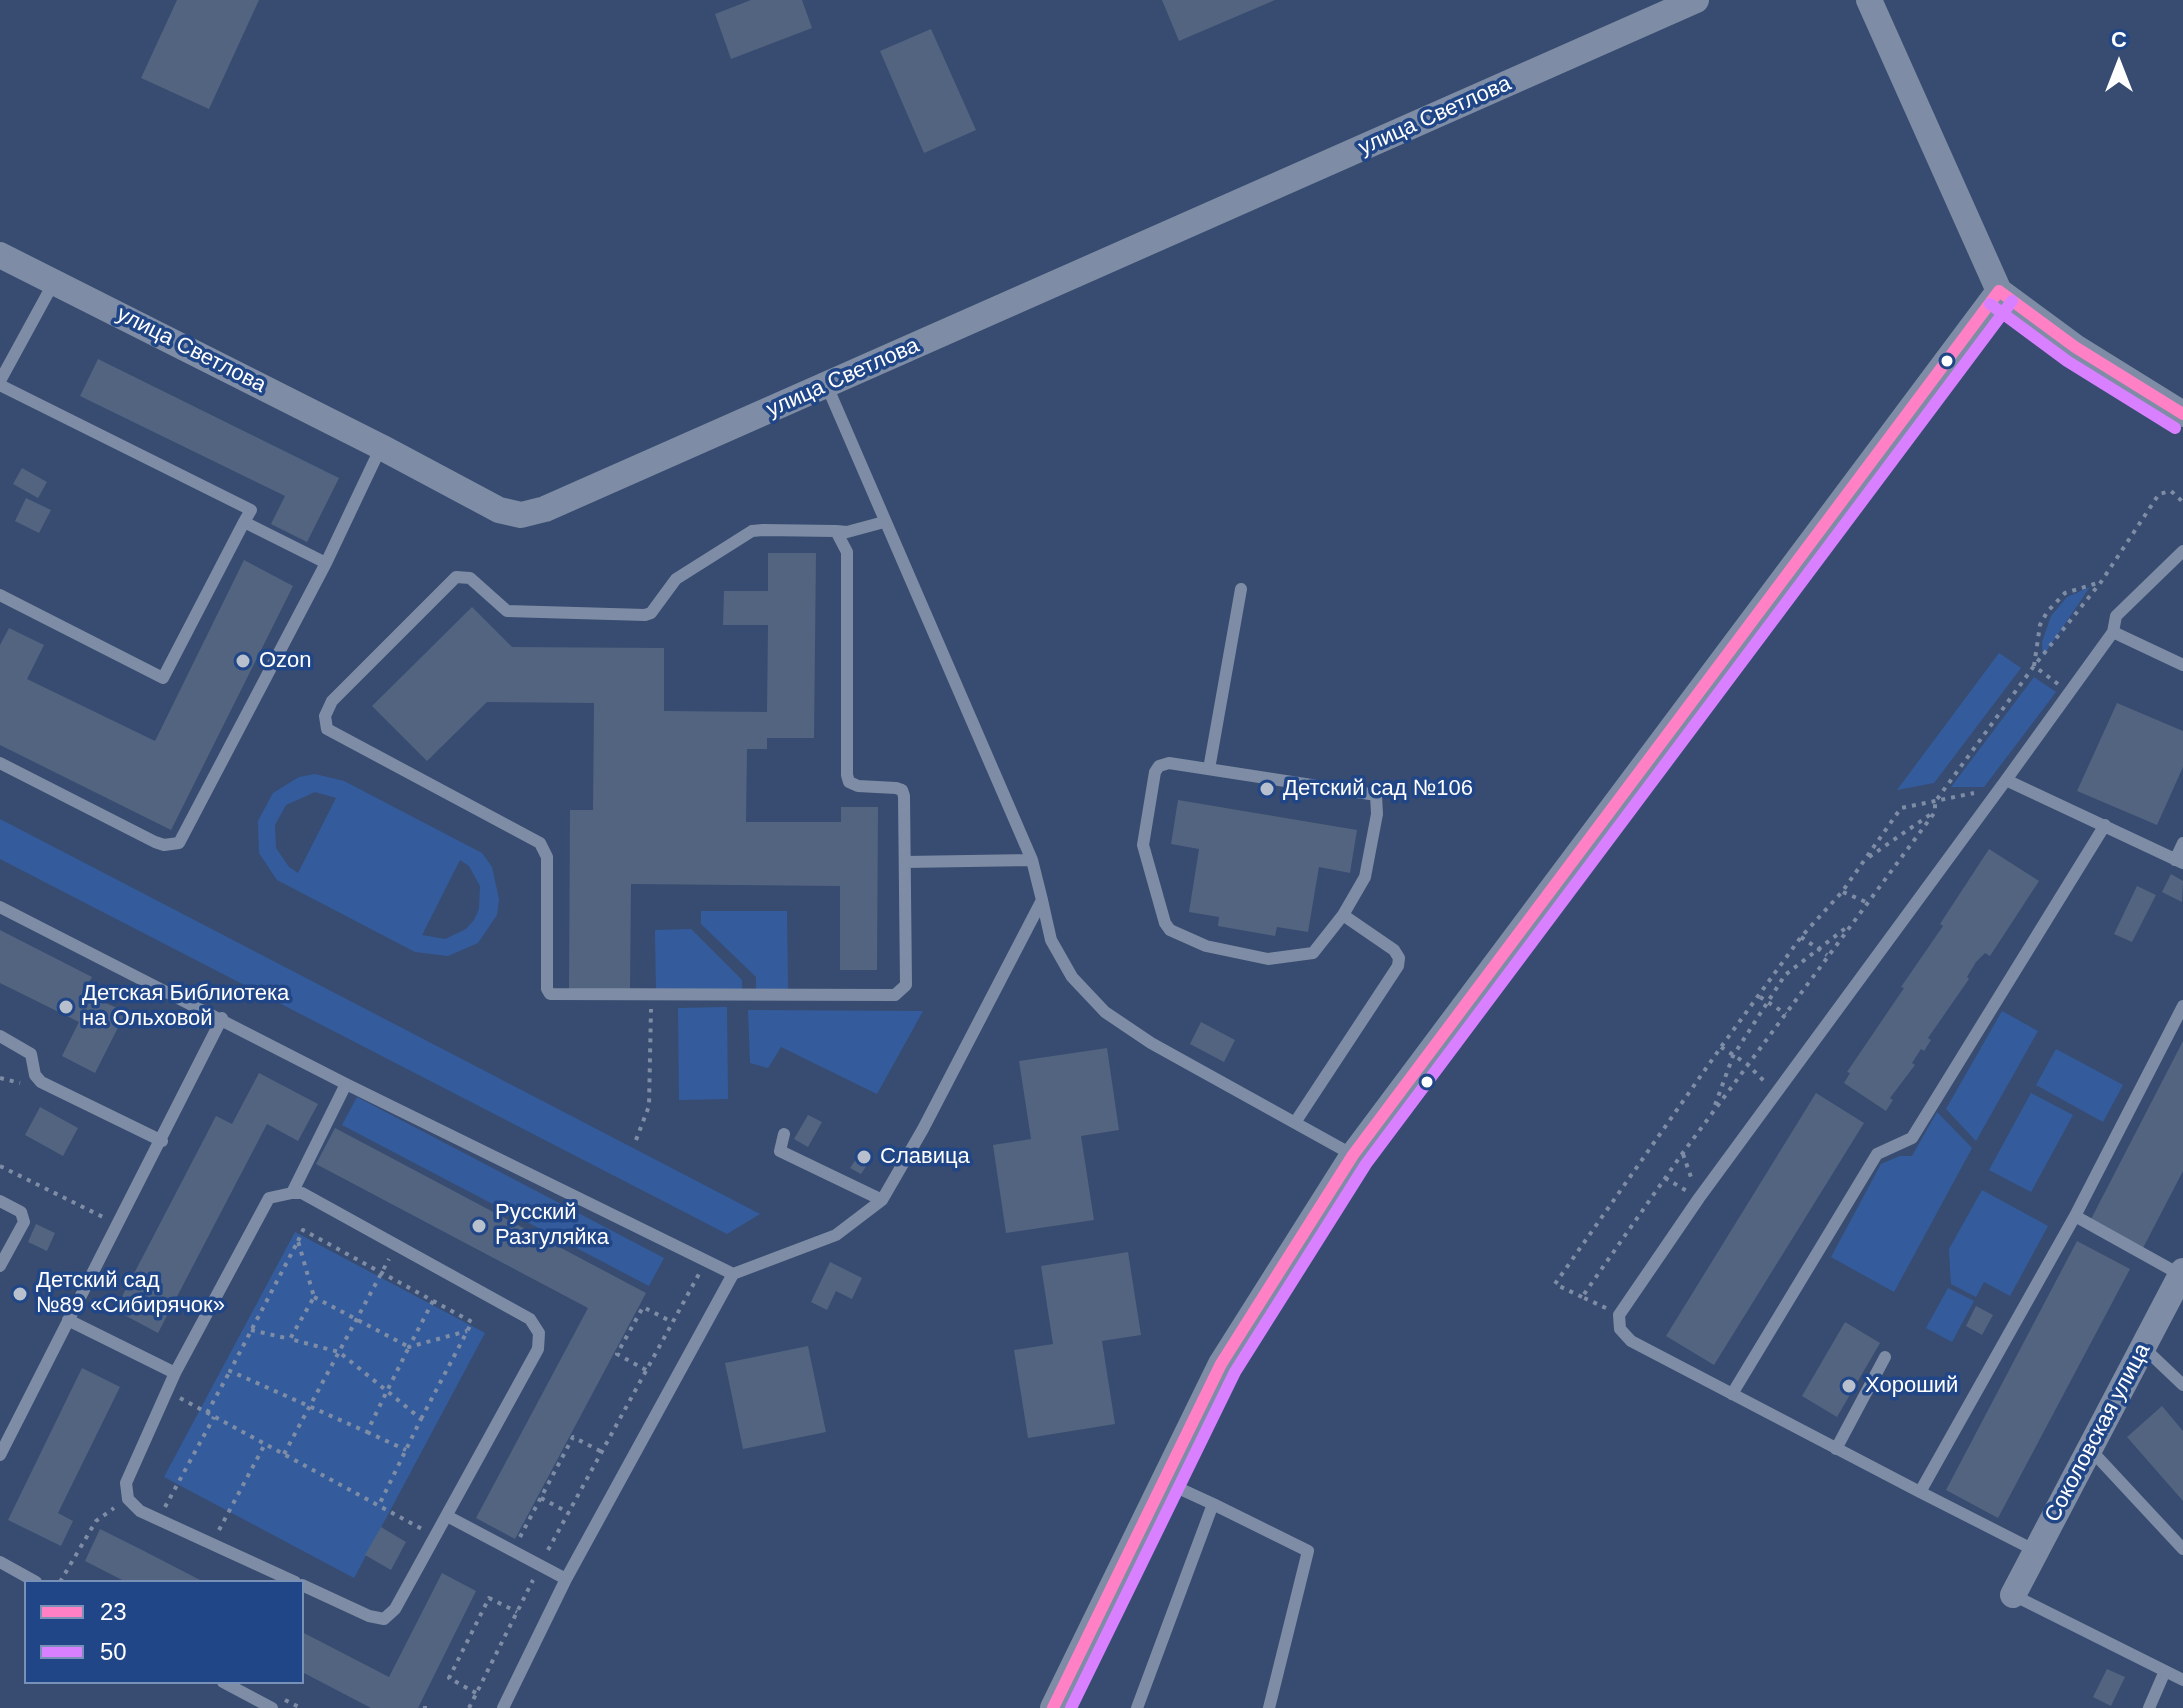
<!DOCTYPE html>
<html>
<head>
<meta charset="utf-8">
<style>
	body { margin:0 }
	#map { position:relative; width:2183px; height:1708px; overflow:hidden; background:#374c70; font-family:Arial,sans-serif }
	canvas { display:block }
	.legend { position:absolute; left:24px; top:1580px; width:280px; height:104px; box-sizing:border-box; background:#204687; border:2px solid #7990b7; margin:0; padding:10px 14px; list-style:none; font-size:24px; color:#fff }
	.legend li { display:flex; align-items:center; gap:16px; height:40px }
	.legend b { width:40px; border:2px solid #7990b7 }
	.north { position:absolute; left:2079px; top:24px; width:80px; height:80px; -webkit-text-stroke:6px #204687; paint-order:stroke; rotate:0deg; font-size:22px; font-weight:700; line-height:32px; text-align:center; color:#fff }
	.north::after { content:''; display:block; margin:auto; width:28px; height:36px; background:#fff; clip-path:polygon(50% 0,100% 100%,50% 72%,0 100%) }
</style>
</head>
<body>
<div id="map">
<canvas width="2183" height="1708"></canvas>
<ul class="legend">
<li><b style="height:10px;background:#ff80c5"></b>23</li>
<li><b style="height:10px;background:#d880ff"></b>50</li>
</ul>
<div class="north">С</div>
</div>
<script>
const ctx = document.querySelector('canvas').getContext('2d');
ctx.lineJoin = 'round';
function fill(path, color) { ctx.fillStyle = color; ctx.fill(path, 'evenodd'); }
const toPath = rows => new Path2D(rows.map(r => 'M' + r).join(''));
function trace(path, color, width, dash) { ctx.strokeStyle = color; ctx.lineWidth = width; ctx.lineCap = dash ? 'butt' : 'round'; ctx.setLineDash(dash || []); ctx.stroke(path); }
function drawText(font, color, halo, rows, align = 'center') {
  ctx.font = font + ' Arial,sans-serif'; ctx.lineWidth = 7; ctx.setLineDash([]); ctx.textBaseline = 'middle'; ctx.strokeStyle = halo; ctx.fillStyle = color; for (const [text, x, y, turn = 0] of rows) {
    ctx.save(); ctx.translate(x, y); ctx.rotate((+turn || 0) * Math.PI / 180); ctx.textAlign = isNaN(turn) ? turn : align; if (halo) ctx.strokeText(text, 0, 0); ctx.fillText(text, 0, 0); ctx.restore();
  }
}
const green = toPath([
	[2090,587,2043,656,2042,642,2051,616,2067,597],
	[1999,653,2021,668,1934,783,1897,790],
	[2034,677,2056,692,1984,787,1951,787],
	[315,774,344,781,482,853,492,867,499,899,497,915,478,943,448,956,415,952,277,880,259,853,258,821,273,793,299,777],
	[315,792,336,798,298,873,289,867,276,848,275,825,286,805],
	[460,860,469,866,480,886,479,909,474,920,466,929,445,939,422,935],
	[0,819,760,1214,727,1234,0,859],
	[701,911,787,911,788,990,756,990,756,977,701,924],
	[691,929,742,980,742,990,656,991,655,930],
	[727,1007,728,1099,679,1100,678,1008],
	[748,1010,923,1011,877,1094,781,1047,768,1068,750,1063],
	[2002,1011,2038,1031,1976,1141,1946,1109],
	[2056,1049,2123,1085,2103,1122,2036,1085],
	[2031,1093,2073,1115,2031,1192,1989,1170],
	[357,1097,664,1258,649,1286,342,1125],
	[1937,1112,1972,1148,1894,1292,1831,1257,1881,1164,1900,1156,1912,1156],
	[1982,1190,2048,1226,2010,1296,1984,1282,1976,1297,1951,1284,1949,1249],
	[295,1232,485,1333,354,1578,164,1477],
	[1948,1288,1974,1301,1952,1342,1926,1328]
]);
const building = toPath([
	[177,0,259,0,209,109,141,78],
	[751,0,802,0,812,28,731,59,715,14],
	[1162,0,1275,0,1179,41],
	[931,29,976,130,924,153,880,51],
	[98,359,339,478,307,542,271,524,285,496,80,396],
	[22,468,47,482,38,498,13,484],
	[26,498,51,510,39,533,15,521],
	[768,553,816,553,814,738,767,738,767,749,747,749,746,822,841,822,841,807,878,807,877,970,840,970,840,886,631,884,630,989,569,989,570,810,593,810,594,703,487,702,427,761,372,706,472,607,512,647,664,648,664,711,767,712,768,625,723,625,724,591,768,591],
	[244,560,293,586,171,830,0,745,0,645,9,628,44,645,27,679,155,741],
	[2117,703,2183,731,2183,767,2157,825,2077,791],
	[1178,800,1357,830,1350,873,1319,867,1308,932,1277,927,1275,936,1218,926,1219,917,1189,912,1199,849,1171,844],
	[1989,849,2039,881,1990,956,1985,953,1976,962,1967,977,1969,979,1928,1038,1931,1040,1924,1051,1921,1049,1912,1063,1915,1065,1890,1098,1893,1100,1886,1111,1844,1083,1850,1073,1847,1072,1904,988,1901,987,1943,926,1940,924],
	[2171,874,2183,881,2182,902,2162,892],
	[2137,886,2156,895,2132,942,2114,934],
	[0,930,92,977,83,993,126,1012,95,1073,62,1056,79,1022,0,983],
	[1201,1022,1235,1040,1224,1062,1190,1044],
	[2183,1041,2183,1171,2143,1248,2090,1221],
	[1107,1048,1119,1130,1081,1136,1094,1220,1006,1233,993,1145,1031,1139,1019,1061],
	[259,1073,318,1104,298,1141,267,1124,158,1333,115,1310,216,1116,232,1124],
	[1816,1093,1864,1123,1714,1365,1666,1336],
	[40,1107,78,1128,63,1156,25,1135],
	[808,1115,822,1122,808,1147,794,1139],
	[335,1128,646,1293,515,1539,476,1518,588,1308,316,1164],
	[862,1150,873,1156,861,1174,850,1168],
	[36,1224,55,1233,47,1251,28,1242],
	[2077,1241,2130,1269,1998,1518,1946,1490],
	[1128,1252,1141,1335,1102,1341,1115,1424,1028,1438,1014,1350,1053,1344,1041,1266],
	[830,1262,862,1278,852,1299,836,1291,827,1310,811,1302],
	[1976,1306,1993,1315,1982,1335,1966,1326],
	[1845,1322,1880,1343,1837,1417,1802,1396],
	[808,1346,826,1432,743,1449,725,1363],
	[82,1368,120,1387,58,1513,73,1521,61,1546,8,1520],
	[2162,1406,2183,1431,2183,1501,2127,1437],
	[381,1527,406,1542,391,1570,365,1555],
	[100,1529,144,1551,204,1582,126,1582,85,1561],
	[442,1573,476,1591,418,1708,371,1708,302,1672,302,1632,389,1677],
	[2107,1669,2125,1677,2111,1706,2093,1697]
]);
const path = toPath([
	[2058,684,2034,666,2040,625,2047,612,2065,593,2101,582],
	[1869,857,1931,814],
	[1843,892,1866,902],
	[1801,937,1827,955],
	[1760,997,1786,1014],
	[1721,1047,1747,1064,1766,1083],
	[0,1078,20,1083],
	[1715,1105,1733,1056,1785,975,1847,927],
	[636,1140,649,1106,651,1009],
	[1683,1154,1692,1180],
	[0,1166,105,1218],
	[1665,1178,1687,1191],
	[298,1241,303,1230,472,1322,421,1419],
	[314,1297,409,1347,387,1391,367,1432,230,1371,298,1241,314,1297,290,1339,339,1352,387,1391,421,1419,379,1505],
	[1582,1297,1555,1284,1721,1047,1801,937,1842,892,1901,808,1974,793],
	[433,1301,409,1347,467,1331],
	[1606,1308,1582,1297,1682,1154,1935,812,1935,802,2034,666,2101,582,2159,494,2171,491,2183,502],
	[251,1330,290,1339],
	[646,1370,617,1354,643,1307,672,1322],
	[180,1398,422,1529],
	[207,1413,230,1371],
	[367,1432,406,1450],
	[284,1454,389,1259],
	[541,1498,569,1513],
	[165,1507,214,1417],
	[219,1530,265,1444],
	[520,1537,573,1437,602,1452],
	[548,1550,699,1274],
	[60,1582,96,1521,114,1508],
	[476,1693,449,1678,489,1598,517,1612],
	[285,1700,301,1708],
	[423,1708,429,1708],
	[469,1708,533,1580]
]);
const lane = toPath([
	[0,381,54,282],
	[0,385,251,510,244,522],
	[836,531,847,552,847,775,849,782,858,786,896,788,902,790,904,796,906,985,895,995,550,994,547,989,547,857,540,843,327,729,325,716,332,701,456,577,470,578,507,611,645,615,651,613,676,579,752,531,763,530,836,531,847,532,884,522],
	[0,595,163,678,244,522,326,563],
	[2113,632,2183,665],
	[0,763,155,842,164,845,179,843,326,563,381,447],
	[1209,769,1241,589],
	[2006,780,2113,632,2116,616,2183,551],
	[2175,860,2183,843],
	[905,862,1032,860],
	[1042,900,1051,940,1072,977,1105,1012,1151,1043,1353,1155],
	[0,907,346,1084,733,1274,566,1579],
	[0,1036,31,1054,35,1075,41,1082,162,1141],
	[1296,1121,1398,966,1399,958,1394,950,1343,915,1365,877,1377,814,1376,795,1169,763,1159,766,1155,772,1143,845,1165,923,1170,930,1206,946,1268,959,1313,953,1343,915],
	[784,1134,780,1151,882,1200],
	[292,1193,346,1084],
	[0,1201,21,1212,24,1222,0,1266],
	[2075,1216,2181,1275],
	[733,1274,836,1235,882,1200,923,1129,1042,900,1032,860,827,386],
	[68,1320,175,1373,126,1483,128,1499,140,1511,295,1582],
	[2143,1347,2183,1385],
	[175,1373,269,1198,292,1193,302,1193,530,1319,539,1333,538,1349,395,1609,384,1619,369,1616,302,1585],
	[1732,1394,1877,1154,1912,1138,2105,825],
	[2089,1448,2183,1549],
	[1836,1449,1885,1357],
	[0,1455,222,1018],
	[1920,1492,1631,1341,1620,1329,1619,1315,1699,1198,2006,780,2183,863],
	[1213,1504,1308,1551,1269,1708],
	[447,1516,566,1579,503,1708],
	[2036,1551,1920,1492,2075,1216,2183,1006],
	[0,1562,36,1582],
	[2013,1595,2183,1680],
	[223,1682,272,1708],
	[1137,1708,1213,1504,1163,1481],
	[2149,1708,2165,1671]
]);
const street = toPath([
	[1869,0,1999,291,2075,347,2183,414],
	[0,255,381,447,499,510,521,515,545,509,1696,0],
	[2013,1595,2183,1271],
	[1053,1708,1221,1364,1353,1155,1999,291]
]);
const bus1 = toPath([
	[1999,291,2075,347,2183,414],
	[1053,1708,1221,1364,1353,1155,1999,291]
]);
const bus2 = toPath([
	[1990,304,2067,361,2175,428],
	[1071,1708,1235,1372,1366,1164,2012,301]
]);
const markers = [
	[1947,361,7,"#fff"],
	[243,661,8,"#b9c0cd"],
	[1267,789,8,"#b9c0cd"],
	[66,1007,8,"#b9c0cd"],
	[1427,1082,7,"#fff"],
	[864,1157,8,"#b9c0cd"],
	[479,1226,8,"#b9c0cd"],
	[20,1294,8,"#b9c0cd"],
	[1849,1386,8,"#b9c0cd"]
];
const streetNames = [
	["улица Светлова",1435,116,-24],
	["улица Светлова",191,350,27],
	["улица Светлова",843,378,-24],
	["Соколовская улица",2098,1433,-62]
];
const poiNames = [
	["Ozon",259,661],
	["Детский сад №106",1283,789],
	["Детская Библиотека",82,994],
	["на Ольховой",82,1019],
	["Славица",880,1157],
	["Русский",495,1213],
	["Разгуляйка",495,1238],
	["Детский сад",36,1281],
	["№89 «Сибирячок»",36,1306],
	["Хороший",1865,1386]
];
fill(green, '#345c9d');
fill(building, '#536480');
trace(path, '#7e8da5', 4, [4, 6]);
trace(lane, '#7e8da5', 12);
trace(street, '#7e8da5', 26);
trace(bus1, '#ff80c5', 12);
trace(bus2, '#d880ff', 12);
for (const [x, y, r, color] of markers) { const dot = new Path2D(); dot.arc(x, y, r, 0, 2 * Math.PI); ctx.fillStyle = color; ctx.fill(dot); trace(dot, '#204687', 3); }
drawText('22px', '#fff', '#204687', streetNames);
drawText('22px', '#fff', '#204687', poiNames, 'left');
</script>
</body>
</html>
